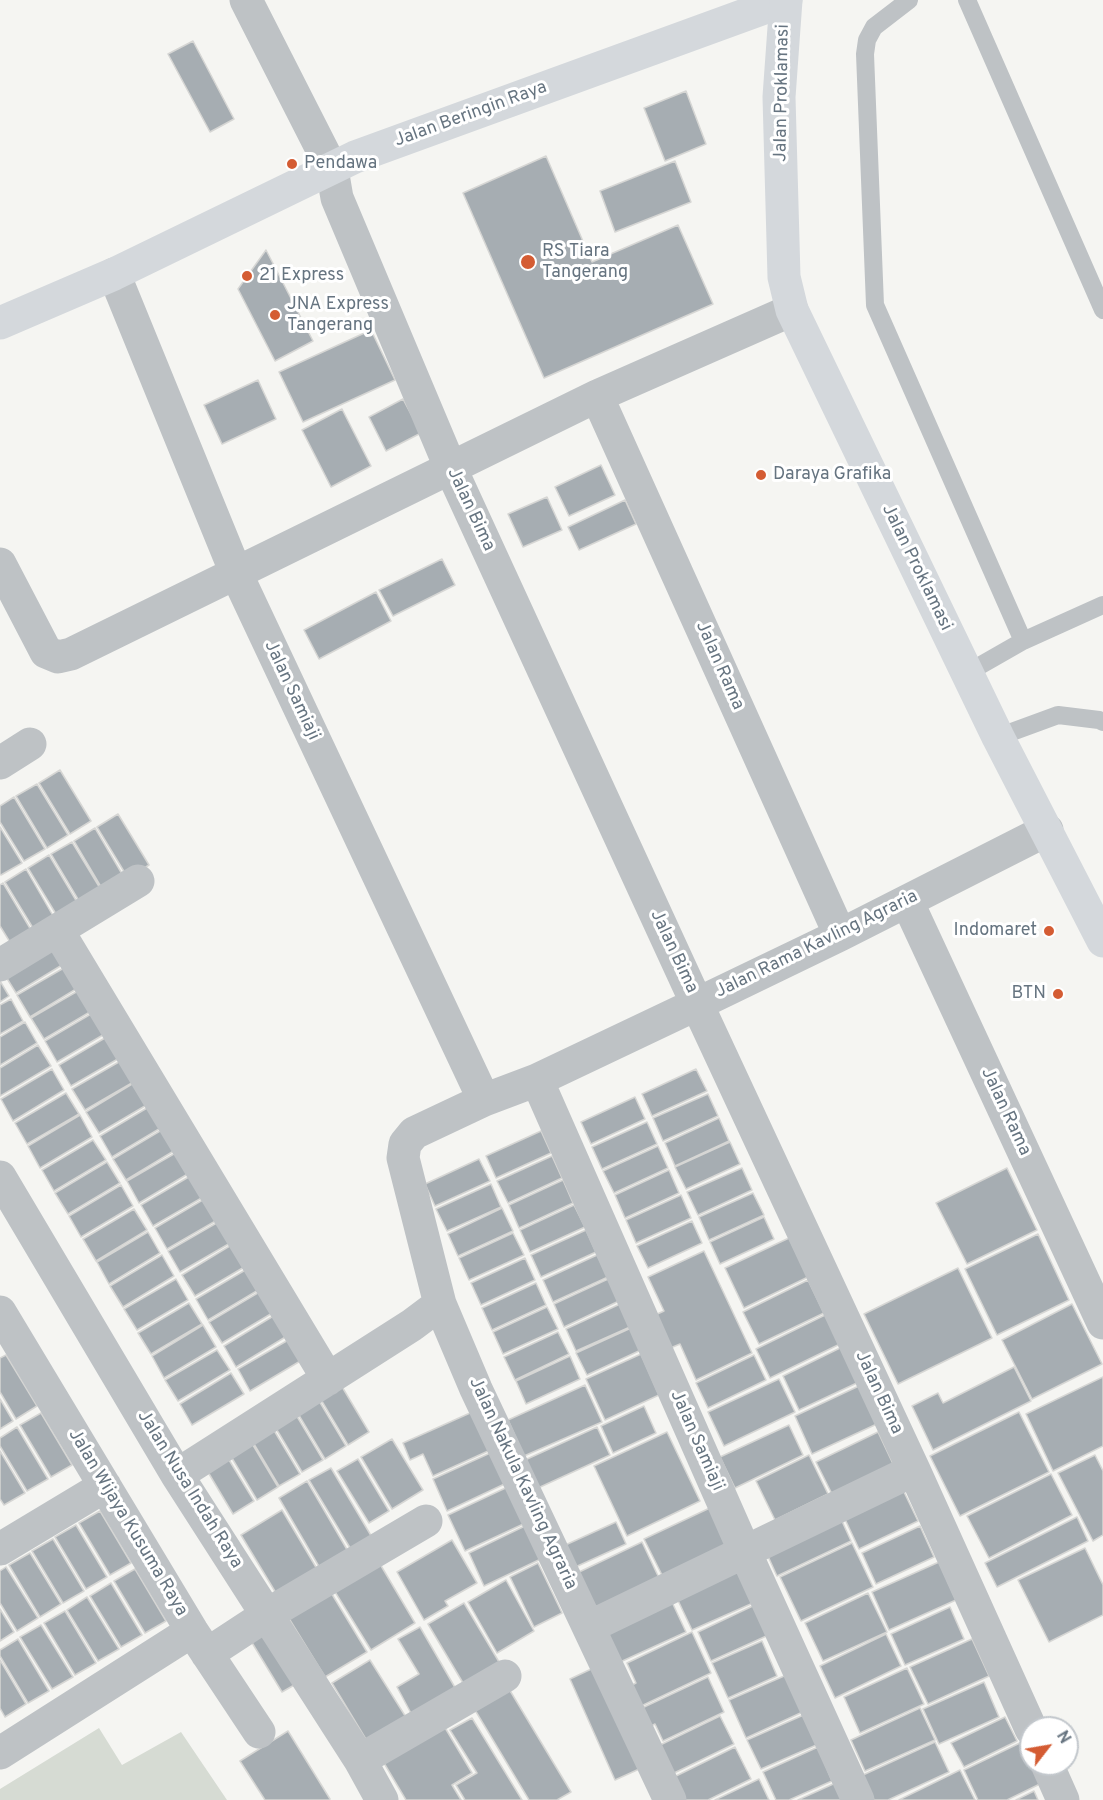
<!DOCTYPE html>
<html>
<head>
<meta charset="utf-8">
<style>
	body { margin:0 }
	#map { position:relative; width:1103px; height:1800px; overflow:hidden; background:#f5f5f2; font-family:Overpass,sans-serif }
	canvas { display:block }
	.north { position:absolute; left:1019px; top:1716px; width:60px; height:60px; box-sizing:border-box; background:#fff; border:2px solid #c2c7cc; border-radius:50%; rotate:59deg; font-size:16px; font-weight:700; line-height:24px; text-align:center; color:#667480 }
	.north::after { content:''; display:block; margin:auto; width:21px; height:27px; background:#d45c33; clip-path:polygon(50% 0,100% 100%,50% 72%,0 100%) }
</style>
</head>
<body>
<div id="map">
<canvas width="1103" height="1800"></canvas>
<div class="north">N</div>
</div>
<script>
const ctx = document.querySelector('canvas').getContext('2d');
ctx.lineJoin = 'round';
function fill(path, color) { ctx.fillStyle = color; ctx.fill(path, 'evenodd'); }
const toPath = rows => new Path2D(rows.map(r => 'M' + r).join(''));
function trace(path, color, width, dash) { ctx.strokeStyle = color; ctx.lineWidth = width; ctx.lineCap = dash ? 'butt' : 'round'; ctx.setLineDash(dash || []); ctx.stroke(path); }
function drawText(font, color, halo, rows, align = 'center') {
  ctx.font = font + ' Overpass,sans-serif'; ctx.lineWidth = 6; ctx.setLineDash([]); ctx.textBaseline = 'middle'; ctx.strokeStyle = halo; ctx.fillStyle = color; for (const [text, x, y, turn = 0] of rows) {
    ctx.save(); ctx.translate(x, y); ctx.rotate((+turn || 0) * Math.PI / 180); ctx.textAlign = isNaN(turn) ? turn : align; if (halo) ctx.strokeText(text, 0, 0); ctx.fillText(text, 0, 0); ctx.restore();
  }
}
const green = toPath([
	[99,1728,122,1765,181,1732,227,1800,0,1800,0,1789]
]);
const building = toPath([
	[193,41,234,119,210,132,168,54,193,41],
	[686,91,706,144,665,161,644,108,686,91],
	[546,156,592,262,678,225,713,304,544,378,463,193,546,156],
	[675,161,691,202,615,232,600,191,675,161],
	[266,250,313,341,275,361,238,289,266,250],
	[371,330,395,380,303,422,279,372,371,330],
	[258,380,276,419,222,444,204,405,258,380],
	[403,399,421,433,386,451,369,417,403,399],
	[342,409,371,466,331,487,302,430,342,409],
	[601,465,615,495,569,516,555,487,601,465],
	[547,497,562,530,523,547,508,514,547,497],
	[625,500,636,524,579,550,568,527,625,500],
	[442,559,455,585,393,616,379,590,442,559],
	[376,592,391,621,319,659,304,630,376,592],
	[60,770,91,821,70,834,39,783,60,770],
	[37,784,68,835,47,848,16,796,37,784],
	[14,797,45,849,24,861,0,822,0,806,14,797],
	[118,814,149,865,128,878,97,827,118,814],
	[0,827,22,863,1,875,0,874,0,827],
	[95,828,125,879,104,892,74,841,95,828],
	[72,842,103,893,82,906,51,854,72,842],
	[49,855,80,907,59,919,28,868,49,855],
	[26,869,56,921,36,933,5,882,26,869],
	[3,883,34,935,13,947,0,926,0,885,3,883],
	[55,941,67,962,16,993,3,972,55,941],
	[69,965,81,986,30,1017,17,995,69,965],
	[0,981,9,996,0,1002,0,981],
	[83,988,95,1009,44,1039,31,1018,83,988],
	[11,999,23,1021,0,1034,0,1005,11,999],
	[96,1011,108,1032,57,1062,45,1041,96,1011],
	[25,1022,37,1043,0,1065,0,1037,25,1022],
	[110,1035,123,1056,71,1086,59,1065,110,1035],
	[38,1045,51,1066,0,1096,0,1068,38,1045],
	[124,1059,137,1080,85,1110,72,1089,124,1059],
	[52,1069,64,1090,13,1121,1,1099,52,1069],
	[696,1069,707,1091,652,1116,642,1094,696,1069],
	[137,1081,150,1103,99,1133,86,1112,137,1081],
	[66,1093,79,1114,27,1144,15,1123,66,1093],
	[708,1094,718,1116,663,1141,653,1118,708,1094],
	[635,1097,645,1119,591,1144,581,1122,635,1097],
	[152,1105,164,1126,112,1157,100,1136,152,1105],
	[80,1115,92,1137,40,1168,28,1146,80,1115],
	[719,1118,729,1141,675,1166,665,1143,719,1118],
	[647,1122,657,1144,602,1169,592,1147,647,1122],
	[165,1128,177,1149,126,1180,113,1159,165,1128],
	[541,1131,551,1153,496,1178,486,1156,541,1131],
	[93,1140,106,1160,54,1191,42,1170,93,1140],
	[730,1142,740,1164,686,1189,675,1167,730,1142],
	[658,1146,668,1168,614,1193,603,1171,658,1146],
	[179,1151,191,1172,139,1203,127,1181,179,1151],
	[552,1156,562,1178,508,1203,497,1181,552,1156],
	[479,1159,490,1181,435,1206,425,1184,479,1159],
	[107,1162,120,1183,68,1214,55,1193,107,1162],
	[742,1168,752,1190,698,1215,687,1192,742,1168],
	[1007,1168,1037,1230,967,1264,936,1203,1007,1168],
	[669,1170,679,1193,625,1218,615,1195,669,1170],
	[192,1175,205,1196,153,1226,141,1205,192,1175],
	[563,1180,573,1203,519,1228,509,1205,563,1180],
	[491,1184,501,1207,447,1231,436,1209,491,1184],
	[121,1185,133,1206,81,1237,69,1216,121,1185],
	[753,1193,764,1215,709,1240,699,1217,753,1193],
	[681,1195,691,1218,636,1243,626,1220,681,1195],
	[206,1198,219,1219,167,1249,155,1228,206,1198],
	[574,1205,585,1227,530,1252,520,1230,574,1205],
	[502,1208,513,1231,458,1256,448,1234,502,1208],
	[134,1209,147,1230,96,1261,83,1239,134,1209],
	[764,1217,774,1239,720,1264,710,1242,764,1217],
	[220,1221,232,1242,180,1272,168,1251,220,1221],
	[692,1221,702,1243,648,1268,637,1246,692,1221],
	[586,1230,596,1252,541,1277,531,1255,586,1230],
	[148,1232,160,1253,109,1284,97,1262,148,1232],
	[513,1233,524,1255,469,1280,459,1258,513,1233],
	[1038,1234,1069,1300,997,1335,965,1269,1038,1234],
	[789,1238,808,1277,744,1308,725,1268,789,1238],
	[233,1244,246,1266,195,1296,182,1275,233,1244],
	[704,1251,752,1353,696,1380,680,1344,668,1349,653,1316,664,1311,648,1277,704,1251],
	[162,1255,174,1276,123,1307,110,1286,162,1255],
	[597,1255,608,1277,553,1302,543,1280,597,1255],
	[525,1258,535,1280,481,1305,471,1283,525,1258],
	[958,1268,992,1338,898,1384,864,1314,958,1268],
	[247,1269,260,1289,208,1320,196,1299,247,1269],
	[176,1279,188,1300,137,1330,124,1309,176,1279],
	[608,1279,619,1301,564,1327,554,1304,608,1279],
	[808,1280,824,1313,759,1344,743,1312,808,1280],
	[536,1283,546,1305,492,1330,482,1308,536,1283],
	[261,1291,274,1312,222,1343,209,1322,261,1291],
	[189,1303,202,1324,151,1354,138,1333,189,1303],
	[620,1304,630,1327,576,1351,566,1329,620,1304],
	[1072,1304,1102,1364,1032,1399,1002,1340,1072,1304],
	[547,1307,558,1329,503,1354,493,1332,547,1307],
	[275,1315,287,1336,236,1367,224,1346,275,1315],
	[825,1315,840,1344,770,1378,756,1349,825,1315],
	[203,1325,216,1347,164,1378,152,1356,203,1325],
	[631,1328,641,1350,587,1375,576,1353,631,1328],
	[558,1332,569,1354,515,1380,504,1357,558,1332],
	[290,1339,302,1360,250,1391,238,1369,290,1339],
	[842,1347,859,1382,799,1410,783,1376,842,1347],
	[217,1350,230,1370,178,1401,165,1380,217,1350],
	[641,1354,659,1395,605,1420,586,1379,641,1354],
	[6,1355,37,1406,16,1419,0,1392,0,1358,6,1355],
	[754,1355,766,1380,708,1408,696,1383,754,1355],
	[570,1356,580,1379,526,1404,516,1381,570,1356],
	[1014,1367,1031,1401,933,1450,912,1406,938,1393,943,1403,1014,1367],
	[231,1373,244,1394,192,1425,180,1404,231,1373],
	[1103,1377,1103,1446,1053,1471,1026,1414,1103,1377],
	[779,1379,795,1412,724,1446,708,1412,779,1379],
	[338,1380,369,1432,348,1445,317,1393,338,1380],
	[585,1385,602,1422,524,1456,508,1420,585,1385],
	[861,1385,879,1423,812,1454,795,1416,861,1385],
	[315,1394,346,1446,325,1459,294,1407,315,1394],
	[0,1399,13,1421,0,1429,0,1399],
	[644,1406,656,1433,613,1453,601,1426,644,1406],
	[292,1408,323,1460,302,1472,271,1420,292,1408],
	[479,1409,497,1447,433,1476,423,1454,410,1460,403,1443,479,1409],
	[1019,1412,1049,1472,960,1516,930,1456,1019,1412],
	[41,1413,72,1465,51,1477,20,1425,41,1413],
	[269,1422,300,1474,279,1486,248,1434,269,1422],
	[789,1425,803,1455,735,1488,720,1457,789,1425],
	[17,1427,48,1479,27,1491,0,1446,0,1438,17,1427],
	[597,1427,610,1455,538,1488,525,1460,597,1427],
	[667,1432,700,1501,627,1536,594,1466,667,1432],
	[878,1432,894,1466,833,1496,816,1462,878,1432],
	[247,1435,278,1487,257,1500,226,1448,247,1435],
	[392,1439,423,1490,392,1509,361,1457,392,1439],
	[499,1449,513,1480,447,1511,433,1479,499,1449],
	[223,1450,254,1501,233,1514,202,1462,223,1450],
	[0,1451,25,1493,4,1505,0,1499,0,1451],
	[809,1455,828,1494,775,1520,756,1481,809,1455],
	[1095,1455,1103,1471,1103,1535,1093,1541,1058,1473,1095,1455],
	[358,1459,389,1511,369,1523,337,1471,358,1459],
	[331,1468,373,1539,352,1551,309,1480,331,1468],
	[1051,1474,1072,1515,989,1558,967,1516,1051,1474],
	[307,1481,349,1553,321,1570,279,1498,307,1481],
	[514,1484,532,1520,465,1551,448,1515,514,1484],
	[903,1490,918,1521,859,1549,844,1517,903,1490],
	[714,1506,732,1544,663,1577,644,1539,714,1506],
	[282,1510,320,1574,279,1598,241,1535,282,1510],
	[100,1511,131,1563,110,1575,79,1523,100,1511],
	[1077,1517,1088,1541,997,1587,985,1563,1077,1517],
	[841,1519,851,1541,777,1576,767,1554,841,1519],
	[616,1522,626,1544,571,1569,561,1547,616,1522],
	[529,1524,545,1557,484,1586,469,1553,529,1524],
	[76,1525,107,1577,86,1589,55,1537,76,1525],
	[920,1526,934,1557,876,1584,862,1553,920,1526],
	[53,1539,84,1591,63,1603,32,1551,53,1539],
	[452,1540,477,1583,445,1601,448,1606,424,1620,397,1572,452,1540],
	[642,1542,659,1578,594,1610,577,1573,642,1542],
	[852,1543,873,1587,801,1621,780,1577,852,1543],
	[1085,1548,1103,1585,1103,1615,1049,1642,1018,1580,1085,1548],
	[30,1553,61,1604,40,1617,9,1565,30,1553],
	[377,1559,415,1623,371,1650,332,1587,377,1559],
	[939,1562,956,1600,889,1630,872,1592,939,1562],
	[538,1563,562,1613,534,1627,510,1577,538,1563],
	[735,1564,753,1603,692,1630,674,1592,735,1564],
	[6,1567,38,1618,17,1631,0,1603,0,1571,6,1567],
	[135,1569,166,1621,145,1633,114,1581,135,1569],
	[506,1580,534,1631,497,1653,468,1602,506,1580],
	[111,1583,142,1635,121,1647,90,1596,111,1583],
	[327,1586,367,1652,325,1677,285,1612,327,1586],
	[868,1593,887,1632,823,1661,805,1623,868,1593],
	[87,1597,119,1649,98,1661,67,1610,87,1597],
	[671,1600,686,1632,618,1663,604,1631,671,1600],
	[464,1603,502,1667,466,1688,428,1624,464,1603],
	[759,1603,773,1633,711,1661,698,1632,759,1603],
	[950,1607,964,1639,905,1665,891,1634,950,1607],
	[0,1609,14,1632,0,1641,0,1609],
	[65,1611,96,1663,75,1675,44,1623,65,1611],
	[41,1625,73,1677,52,1689,20,1637,41,1625],
	[420,1627,457,1691,413,1717,397,1687,419,1674,398,1639,420,1627],
	[272,1628,303,1680,282,1692,251,1641,272,1628],
	[692,1632,711,1673,637,1708,628,1687,636,1683,627,1663,692,1632],
	[886,1634,901,1666,835,1698,820,1666,886,1634],
	[18,1639,49,1691,28,1703,0,1656,0,1650,18,1639],
	[972,1639,989,1676,928,1704,910,1667,972,1639],
	[762,1641,777,1676,728,1698,712,1663,762,1641],
	[0,1660,26,1704,5,1717,0,1708,0,1660],
	[370,1660,409,1722,370,1746,332,1683,370,1660],
	[602,1664,648,1765,615,1780,570,1679,602,1664],
	[907,1668,924,1704,860,1733,844,1697,907,1668],
	[791,1673,807,1710,746,1738,729,1700,791,1673],
	[708,1677,724,1712,663,1741,655,1724,651,1726,642,1708,708,1677],
	[503,1679,571,1792,557,1800,529,1800,469,1700,503,1679],
	[984,1682,999,1717,939,1744,923,1709,984,1682],
	[920,1708,935,1740,865,1771,851,1740,920,1708],
	[808,1713,821,1743,761,1769,747,1740,808,1713],
	[720,1716,734,1744,670,1775,656,1747,720,1716],
	[1005,1717,1017,1741,964,1767,951,1743,1005,1717],
	[472,1718,522,1800,465,1800,456,1785,477,1773,450,1730,472,1718],
	[441,1721,472,1773,452,1785,461,1800,406,1800,381,1758,441,1721],
	[288,1731,330,1799,329,1800,265,1800,240,1761,288,1731],
	[1024,1741,1031,1755,1031,1764,1044,1782,1007,1800,978,1800,964,1770,1024,1741],
	[935,1742,949,1772,888,1800,874,1800,863,1775,935,1742],
	[735,1747,751,1779,708,1800,683,1800,672,1778,735,1747],
	[818,1747,832,1781,789,1800,776,1800,763,1772,818,1747],
	[960,1770,975,1800,899,1800,960,1770],
	[759,1779,769,1800,715,1800,759,1779],
	[842,1780,851,1800,798,1800,842,1780],
	[1034,1791,1038,1800,1016,1800,1034,1791]
]);
const lane = toPath([
	[909,0,874,27,867,40,865,54,875,305,1023,641],
	[967,0,1103,310],
	[967,673,1023,641,1103,605],
	[998,737,1058,715,1099,720,1103,722]
]);
const street = toPath([
	[246,0,332,169,337,198,451,469,697,1004,914,1470,1031,1729],
	[114,274,236,573,484,1100],
	[597,396,840,935],
	[0,564,46,652,58,657,71,654,597,396,792,310],
	[0,763,30,744],
	[907,901,1103,1323],
	[58,931,328,1379],
	[0,965,138,881],
	[537,1080,745,1552,858,1800],
	[0,1177,177,1475,360,1760,382,1800],
	[0,1312,192,1631,259,1732],
	[177,1475,412,1325,440,1304],
	[0,1549,105,1486],
	[589,1627,914,1470],
	[207,1654,268,1614,426,1521],
	[0,1753,192,1631],
	[360,1760,505,1676],
	[1047,1764,1063,1800],
	[670,1800,476,1389,440,1304,403,1158,405,1144,414,1133,484,1100,537,1080,697,1004,840,935,1047,830]
]);
const secondary = toPath([
	[0,323,114,274,355,157,786,0]
]);
const primary = toPath([
	[786,0,779,97,784,277,792,310,998,737,1103,941]
]);
const markers = [
	[292,164,6,"#d45c33"],
	[528,262,8,"#d45c33"],
	[247,276,6,"#d45c33"],
	[275,315,6,"#d45c33"],
	[761,475,6,"#d45c33"],
	[1049,931,6,"#d45c33"],
	[1058,994,6,"#d45c33"]
];
const streetNames = [
	["Jalan Proklamasi",783,93,-89],
	["Jalan Beringin Raya",471,115,-20],
	["Jalan Bima",470,510,65],
	["Jalan Proklamasi",916,568,64],
	["Jalan Rama",719,666,66],
	["Jalan Samiaji",291,691,65],
	["Jalan Rama Kavling Agraria",817,945,-26],
	["Jalan Bima",673,952,65],
	["Jalan Rama",1005,1112,65],
	["Jalan Bima",878,1393,65],
	["Jalan Samiaji",696,1441,66],
	["Jalan Nakula Kavling Agraria",522,1484,65],
	["Jalan Nusa Indah Raya",189,1490,58],
	["Jalan Wijaya Kusuma Raya",127,1523,59]
];
const poiNames = [
	["Pendawa",304,164],
	["RS Tiara",542,252],
	["Tangerang",542,273],
	["21 Express",259,276],
	["JNA Express",287,305],
	["Tangerang",287,326],
	["Daraya Grafika",773,475],
	["Indomaret",1037,931,"right"],
	["BTN",1046,994,"right"]
];
fill(green, '#d6dbd3');
fill(building, '#a6adb2');
trace(building, '#d6d6d4', 1.5);
trace(lane, '#bec2c5', 18);
trace(street, '#bec2c5', 33);
trace(secondary, '#d4d8dc', 33);
trace(primary, '#d4d8dc', 33);
for (const [x, y, r, color] of markers) { const dot = new Path2D(); dot.arc(x, y, r, 0, 2 * Math.PI); ctx.fillStyle = color; ctx.fill(dot); trace(dot, '#fff', 2); }
drawText('18px', '#667480', '#fff', streetNames);
drawText('18px', '#667480', '#fff', poiNames, 'left');
</script>
</body>
</html>
